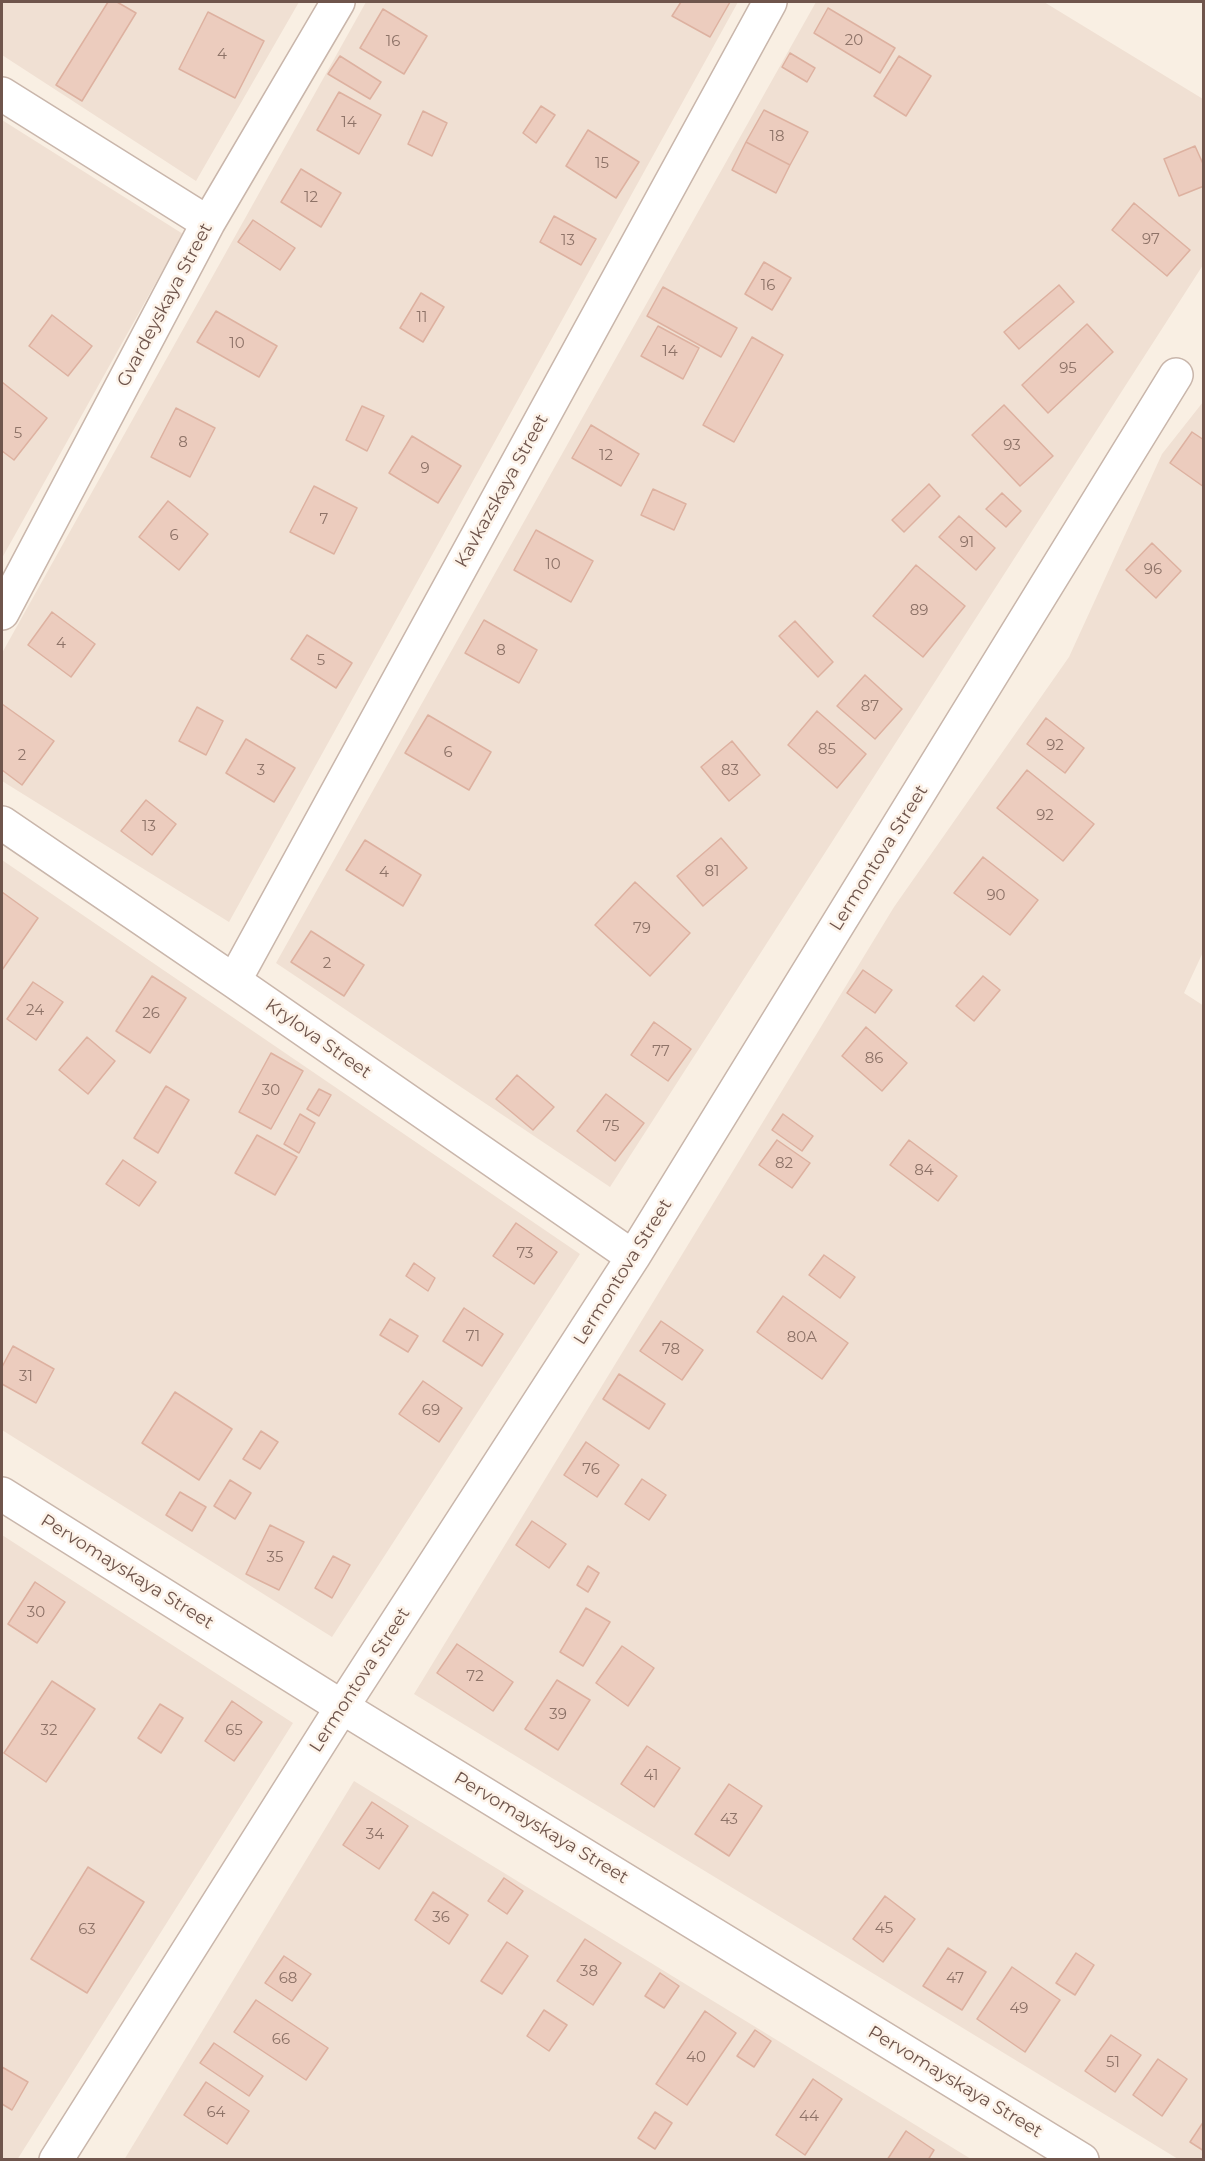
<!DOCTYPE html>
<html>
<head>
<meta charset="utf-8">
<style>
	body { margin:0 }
	#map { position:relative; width:1205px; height:2161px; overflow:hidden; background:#f9efe3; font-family:Montserrat,sans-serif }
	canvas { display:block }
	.frame { position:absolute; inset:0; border:3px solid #6f554c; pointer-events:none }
</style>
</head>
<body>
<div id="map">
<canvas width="1205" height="2161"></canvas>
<div class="frame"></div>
</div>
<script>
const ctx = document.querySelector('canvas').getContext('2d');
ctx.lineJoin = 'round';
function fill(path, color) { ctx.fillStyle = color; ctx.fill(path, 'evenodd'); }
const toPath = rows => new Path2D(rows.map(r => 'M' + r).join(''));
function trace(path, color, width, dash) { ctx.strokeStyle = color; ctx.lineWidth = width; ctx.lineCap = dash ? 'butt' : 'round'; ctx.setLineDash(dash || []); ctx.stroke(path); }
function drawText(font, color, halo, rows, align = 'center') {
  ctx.font = font + ' Montserrat,sans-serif'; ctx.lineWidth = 5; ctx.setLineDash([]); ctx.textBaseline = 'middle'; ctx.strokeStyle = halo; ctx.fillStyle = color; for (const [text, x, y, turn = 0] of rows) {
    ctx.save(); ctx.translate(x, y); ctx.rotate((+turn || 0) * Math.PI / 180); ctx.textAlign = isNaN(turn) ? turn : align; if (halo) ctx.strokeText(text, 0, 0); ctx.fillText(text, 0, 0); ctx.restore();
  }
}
const residential = toPath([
	[2,2,299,2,196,181,2,55],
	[366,2,738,2,229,922,2,781,2,653],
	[816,2,1044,2,1203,99,1203,265,610,1187,276,963],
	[2,120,183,234,2,558],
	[1203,402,1204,950,1184,993,1204,1006,1203,2159,1178,2159,414,1694,894,907,1069,657,1162,454],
	[2,860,580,1254,332,1637,2,1430],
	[2,1535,293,1723,17,2160,2,2159],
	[354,1781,971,2159,124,2160]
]);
const building = toPath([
	[108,2,117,2,136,13,82,101,56,85,108,2],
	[681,2,730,2,710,37,672,16,681,2],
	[828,8,895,48,880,73,814,33,828,8],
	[383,9,427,36,404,74,360,48,383,9],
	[208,12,264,41,235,98,179,69,208,12],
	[790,53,815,68,807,82,782,67,790,53],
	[340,56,381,82,370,99,328,74,340,56],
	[899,56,931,76,906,116,874,96,899,56],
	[339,92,381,115,359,154,317,130,339,92],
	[541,106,555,115,536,143,523,133,541,106],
	[764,110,808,132,790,165,746,142,764,110],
	[423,111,447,123,432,156,408,144,423,111],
	[588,130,639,162,616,198,566,166,588,130],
	[746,142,790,165,776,193,732,170,746,142],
	[1195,146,1204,166,1204,186,1179,196,1164,159,1195,146],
	[301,169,341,193,321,227,281,202,301,169],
	[1134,203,1190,250,1167,276,1112,230,1134,203],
	[554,216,596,239,581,265,540,242,554,216],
	[253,220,295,248,280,270,238,242,253,220],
	[764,262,791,278,772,310,745,294,764,262],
	[1059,285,1074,302,1019,349,1004,332,1059,285],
	[663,287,737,328,721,357,647,316,663,287],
	[421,293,444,307,423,342,400,328,421,293],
	[216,311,277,346,259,377,197,342,216,311],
	[52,315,92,346,68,376,29,346,52,315],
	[1087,324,1113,352,1048,413,1022,385,1087,324],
	[658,326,699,348,683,379,641,356,658,326],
	[752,337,783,355,734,442,703,425,752,337],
	[2,382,47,418,14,460,2,451,2,382],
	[1004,405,1053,456,1020,486,972,435,1004,405],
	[362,406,384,416,367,451,346,440,362,406],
	[176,408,215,428,190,477,151,457,176,408],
	[591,425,639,454,621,486,572,458,591,425],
	[1192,432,1204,440,1204,487,1170,463,1192,432],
	[412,436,461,466,438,503,389,473,412,436],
	[929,484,940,496,904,532,892,520,929,484],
	[314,486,357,508,334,554,290,532,314,486],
	[653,489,686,504,674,530,641,515,653,489],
	[1002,493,1021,511,1006,527,986,509,1002,493],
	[168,501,208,534,179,570,139,537,168,501],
	[959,516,995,548,976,570,939,537,959,516],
	[536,530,593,561,571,602,514,570,536,530],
	[1152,543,1181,571,1156,598,1126,570,1152,543],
	[916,565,965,606,923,657,873,616,916,565],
	[52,612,95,644,71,677,28,645,52,612],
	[484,620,537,650,519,683,465,653,484,620],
	[795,621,833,662,818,677,779,636,795,621],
	[307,635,352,663,336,688,291,659,307,635],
	[865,675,902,709,875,739,837,706,865,675],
	[2,704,54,741,22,785,2,770,2,704],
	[197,707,223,721,206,755,179,741,197,707],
	[817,711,866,754,837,788,788,745,817,711],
	[428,715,491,752,469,790,405,753,428,715],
	[1046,718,1084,748,1065,773,1027,744,1046,718],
	[246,739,295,768,274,802,226,773,246,739],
	[732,741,760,775,729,801,701,767,732,741],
	[1027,770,1094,824,1063,861,997,808,1027,770],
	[146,800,176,824,152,855,121,831,146,800],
	[721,838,747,868,703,906,677,876,721,838],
	[365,840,421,875,403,906,346,870,365,840],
	[983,857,1038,900,1010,935,954,893,983,857],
	[635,882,690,933,650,976,595,925,635,882],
	[2,892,38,918,2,970,2,892],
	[311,931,364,965,344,996,291,962,311,931],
	[863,970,892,990,875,1013,847,993,863,970],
	[152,976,186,998,150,1053,116,1031,152,976],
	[983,976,1000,990,974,1021,956,1006,983,976],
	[33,982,63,1002,36,1040,7,1019,33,982],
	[654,1022,691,1049,668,1081,631,1055,654,1022],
	[866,1027,907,1063,882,1091,842,1056,866,1027],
	[87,1037,115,1061,88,1094,59,1070,87,1037],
	[271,1053,303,1071,271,1129,239,1112,271,1053],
	[517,1075,554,1107,533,1130,496,1099,517,1075],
	[166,1086,189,1100,158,1153,134,1138,166,1086],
	[319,1089,331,1095,319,1116,307,1109,319,1089],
	[606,1094,644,1123,615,1161,577,1131,606,1094],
	[300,1114,315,1123,299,1153,284,1144,300,1114],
	[783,1114,813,1136,802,1151,772,1130,783,1114],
	[257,1135,297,1157,275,1195,235,1173,257,1135],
	[777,1140,810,1163,792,1188,759,1165,777,1140],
	[909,1140,957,1176,938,1201,890,1165,909,1140],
	[123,1160,156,1182,139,1206,106,1184,123,1160],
	[516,1223,557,1252,534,1284,493,1256,516,1223],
	[824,1255,855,1277,840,1298,809,1275,824,1255],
	[414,1263,435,1278,428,1291,406,1276,414,1263],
	[783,1296,848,1343,822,1379,757,1332,783,1296],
	[464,1308,503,1334,482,1366,443,1341,464,1308],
	[390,1319,418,1336,408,1352,380,1335,390,1319],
	[661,1321,703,1350,682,1380,640,1351,661,1321],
	[13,1346,54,1369,36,1403,2,1384,2,1367,13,1346],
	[619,1374,665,1404,649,1429,603,1399,619,1374],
	[423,1381,462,1408,439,1442,399,1414,423,1381],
	[175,1392,232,1429,199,1480,142,1443,175,1392],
	[261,1431,278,1442,260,1469,243,1459,261,1431],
	[586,1442,619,1465,597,1497,564,1475,586,1442],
	[642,1479,666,1495,649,1520,625,1504,642,1479],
	[230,1480,251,1493,235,1519,214,1506,230,1480],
	[180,1492,206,1507,192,1531,166,1515,180,1492],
	[532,1521,566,1544,549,1568,516,1545,532,1521],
	[270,1525,304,1542,279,1590,246,1574,270,1525],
	[333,1556,350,1565,332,1598,315,1588,333,1556],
	[588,1566,599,1573,588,1592,577,1585,588,1566],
	[35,1582,65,1602,37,1643,8,1624,35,1582],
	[586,1608,610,1622,583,1666,560,1652,586,1608],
	[457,1644,513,1682,493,1711,437,1673,457,1644],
	[622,1646,654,1668,628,1706,596,1683,622,1646],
	[557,1680,590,1700,558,1750,525,1729,557,1680],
	[52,1681,95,1709,46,1782,4,1753,52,1681],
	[232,1701,262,1722,234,1761,205,1741,232,1701],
	[160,1704,183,1718,161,1753,138,1738,160,1704],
	[647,1746,680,1768,654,1807,621,1784,647,1746],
	[729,1784,762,1806,729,1856,695,1834,729,1784],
	[372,1802,408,1826,379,1869,343,1845,372,1802],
	[88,1867,144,1902,87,1993,31,1959,88,1867],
	[504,1878,523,1891,507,1914,488,1901,504,1878],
	[433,1892,468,1915,449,1944,415,1920,433,1892],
	[885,1896,915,1919,883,1962,853,1939,885,1896],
	[585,1939,621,1963,593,2005,557,1981,585,1939],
	[507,1942,528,1956,502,1994,481,1981,507,1942],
	[948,1948,986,1972,962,2010,923,1986,948,1948],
	[1076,1953,1094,1965,1075,1995,1056,1983,1076,1953],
	[284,1956,311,1974,292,2001,265,1983,284,1956],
	[1012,1967,1060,2000,1025,2052,977,2019,1012,1967],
	[660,1973,679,1986,664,2008,645,1996,660,1973],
	[256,2000,328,2048,306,2080,234,2032,256,2000],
	[544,2010,567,2025,549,2051,527,2036,544,2010],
	[705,2011,736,2033,687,2105,656,2084,705,2011],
	[755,2030,771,2041,754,2067,737,2056,755,2030],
	[1111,2035,1141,2055,1115,2092,1085,2071,1111,2035],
	[214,2043,263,2076,249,2096,200,2063,214,2043],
	[1158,2059,1187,2079,1162,2116,1133,2095,1158,2059],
	[2,2067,28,2082,12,2110,2,2104,2,2067],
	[813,2079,842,2099,805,2155,776,2135,813,2079],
	[206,2082,249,2111,227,2144,184,2115,206,2082],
	[655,2112,672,2123,655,2149,638,2138,655,2112],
	[1204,2121,1204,2151,1190,2142,1204,2121],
	[906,2131,934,2150,928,2160,887,2160,906,2131]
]);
const minor = toPath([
	[2,94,208,223],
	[2,613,208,223,338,2],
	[2,823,234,981,633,1257],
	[234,981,770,2],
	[2,1494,342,1707,1082,2160],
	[56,2160,342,1707,633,1257,1176,375]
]);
const numberNames = [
	["20",854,41],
	["16",393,42],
	["4",222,55],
	["14",349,123],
	["18",777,137],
	["15",602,164],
	["12",311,198],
	["97",1151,240],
	["13",568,241],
	["16",768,286],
	["11",422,318],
	["10",237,344],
	["14",670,352],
	["95",1068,369],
	["5",18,434],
	["8",183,443],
	["93",1012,446],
	["12",606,456],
	["9",425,469],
	["7",324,520],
	["6",174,536],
	["91",967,543],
	["10",553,565],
	["96",1153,570],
	["89",919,611],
	["4",61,644],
	["8",501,651],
	["5",321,661],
	["87",870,707],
	["92",1055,746],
	["85",827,750],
	["6",448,753],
	["2",22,756],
	["3",261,771],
	["83",730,771],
	["92",1045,816],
	["13",149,827],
	["81",712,872],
	["4",384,873],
	["90",996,896],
	["79",642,929],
	["2",327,964],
	["24",35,1011],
	["26",151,1014],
	["77",661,1052],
	["86",874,1059],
	["30",271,1091],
	["75",611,1127],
	["82",784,1164],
	["84",924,1171],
	["73",525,1254],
	["71",473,1337],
	["80А",802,1338],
	["78",671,1350],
	["31",26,1377],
	["69",431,1411],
	["76",591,1470],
	["35",275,1558],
	["30",36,1613],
	["72",475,1677],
	["39",558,1715],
	["32",49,1731],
	["65",234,1731],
	["41",651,1776],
	["43",729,1820],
	["34",375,1835],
	["36",441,1918],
	["45",884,1929],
	["63",87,1930],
	["38",589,1972],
	["68",288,1979],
	["47",955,1979],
	["49",1019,2009],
	["66",281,2040],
	["40",696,2058],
	["51",1113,2063],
	["64",216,2113],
	["44",809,2117]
];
const streetNames = [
	["Gvardeyskaya Street",165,305,-62],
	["Kavkazskaya Street",502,491,-61],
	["Lermontova Street",879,858,-58],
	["Krylova Street",318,1039,35],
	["Lermontova Street",623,1272,-58],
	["Pervomayskaya Street",127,1572,32],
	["Lermontova Street",360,1680,-57],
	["Pervomayskaya Street",541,1828,31],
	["Pervomayskaya Street",955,2082,31]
];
fill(residential, '#f0e0d3');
fill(building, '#ecccbe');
trace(building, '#ddb1a0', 1.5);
trace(minor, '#c9b6ab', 36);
trace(minor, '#fff', 33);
drawText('15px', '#8e7368', null, numberNames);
drawText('18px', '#6f554c', '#fdf3e9', streetNames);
</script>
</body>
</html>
